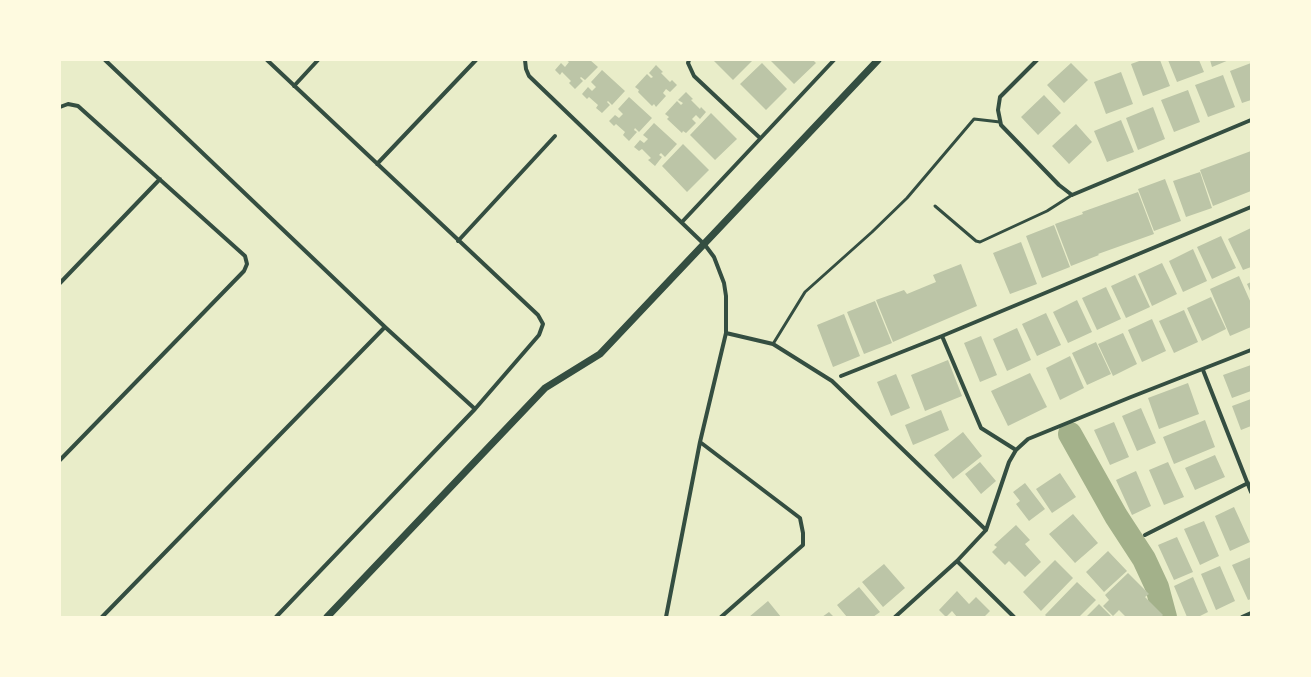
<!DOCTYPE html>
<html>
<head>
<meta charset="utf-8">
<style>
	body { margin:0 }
	#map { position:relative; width:1311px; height:677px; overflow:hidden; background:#e9edc9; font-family:"Titillium Web",sans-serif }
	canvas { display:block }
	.frame { position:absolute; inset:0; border:61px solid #fefae0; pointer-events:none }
</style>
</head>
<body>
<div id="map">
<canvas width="1311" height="677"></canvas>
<div class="frame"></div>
</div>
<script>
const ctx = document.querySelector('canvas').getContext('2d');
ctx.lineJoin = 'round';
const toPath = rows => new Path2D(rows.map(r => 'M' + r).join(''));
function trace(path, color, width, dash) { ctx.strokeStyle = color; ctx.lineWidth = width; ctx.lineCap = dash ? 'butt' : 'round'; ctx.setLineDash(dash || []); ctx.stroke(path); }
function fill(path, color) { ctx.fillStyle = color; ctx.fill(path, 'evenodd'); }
const river = toPath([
	[1070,434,1116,516,1144,559,1157,587,1165,617]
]);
const building = toPath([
	[566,60,590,60,598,67,585,80,581,77,580,78,583,81,575,89,569,83,571,81,562,72,560,75,555,70,561,63,565,67,569,62],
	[713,60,753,60,733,80],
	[770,60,813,60,816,63,794,84],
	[1142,60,1160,60,1170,86,1143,96,1131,64],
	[1168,60,1199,60,1204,72,1177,82],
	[1210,60,1229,60,1212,67],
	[762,63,787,89,766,110,740,84],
	[1071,63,1088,80,1064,103,1047,85],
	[1251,63,1251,100,1242,103,1230,71],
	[656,65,663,72,661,73,670,82,672,80,677,85,670,92,666,89,663,93,666,96,656,107,654,104,652,106,638,92,639,90,635,87,647,74,651,78,653,77,649,73],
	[602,70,625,91,612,105,608,101,607,102,610,105,602,113,596,108,598,105,589,97,587,99,582,94,588,87,592,91,596,87,591,82],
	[1121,72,1133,104,1106,114,1094,82],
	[1223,75,1235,107,1208,117,1195,85],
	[1188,90,1200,122,1174,132,1161,100],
	[686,92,693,99,691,100,700,109,701,107,706,112,700,119,696,115,692,119,696,123,686,133,683,131,682,133,667,119,669,117,665,114,677,101,681,105,683,103,678,100],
	[1044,95,1061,113,1038,135,1021,117],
	[629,97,652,118,639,132,635,128,634,130,637,132,629,141,623,135,625,132,616,124,614,126,609,121,615,115,619,118,623,114,618,109],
	[1153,107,1165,139,1138,150,1126,118],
	[711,113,737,139,715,160,690,135],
	[1121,120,1134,152,1107,162,1094,131],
	[654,123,677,144,665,157,661,153,659,155,662,157,655,166,648,160,651,158,642,149,639,151,634,147,640,140,644,143,648,139,643,135],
	[1076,124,1092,142,1069,164,1052,146],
	[683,144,709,170,687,192,662,166],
	[1251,151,1251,191,1213,206,1200,170],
	[1200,172,1212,208,1186,217,1173,181],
	[1165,179,1181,221,1154,231,1138,189],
	[1138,192,1154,234,1098,254,1099,255,1071,266,1055,224,1083,214,1082,212],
	[1054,225,1070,267,1042,278,1026,236],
	[1251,228,1251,267,1243,270,1228,239],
	[1221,236,1236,268,1212,279,1197,247],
	[1021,242,1037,284,1010,294,993,253],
	[1193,249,1207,281,1183,292,1169,261],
	[1162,263,1177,294,1152,306,1138,274],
	[961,264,977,306,893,342,876,300,904,290,907,294,936,282,933,275],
	[1135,275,1150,307,1126,318,1111,286],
	[1239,276,1251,303,1251,327,1230,336,1210,289],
	[1251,282,1251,293,1247,284],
	[1106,287,1121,319,1097,330,1082,298],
	[1211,297,1226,329,1202,341,1187,308],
	[1077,300,1092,332,1068,343,1053,312],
	[875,301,892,343,864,354,847,312],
	[1184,310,1198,342,1174,353,1159,321],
	[1046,313,1061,345,1037,356,1022,324],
	[844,314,860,356,833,367,817,325],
	[1152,319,1166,351,1142,362,1128,330],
	[1017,328,1031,360,1007,371,993,339],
	[1123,333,1137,364,1113,376,1098,344],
	[981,336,997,375,980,382,964,343],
	[1096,342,1111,374,1087,385,1072,353],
	[1070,356,1084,388,1060,400,1046,368],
	[948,360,962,396,925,411,911,375],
	[1251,365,1251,391,1232,398,1223,375],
	[1030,373,1047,407,1008,426,991,391],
	[896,374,910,408,891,416,877,382],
	[1188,383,1199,414,1159,429,1148,398],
	[1251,399,1251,426,1241,430,1232,406],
	[1141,408,1156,443,1137,451,1122,416],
	[941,410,949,430,913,445,905,425],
	[1205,420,1215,447,1174,464,1163,437],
	[1114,422,1129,457,1110,465,1094,430],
	[963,432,982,456,953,479,934,455],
	[1215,455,1225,477,1195,490,1185,468],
	[980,462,996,481,981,494,965,474],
	[1168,462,1184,497,1164,505,1149,470],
	[1136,471,1151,506,1132,515,1116,480],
	[1060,473,1076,497,1052,513,1036,489],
	[1025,483,1045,509,1029,521,1016,504,1020,501,1013,492],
	[1234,507,1250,542,1230,551,1215,516],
	[1073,514,1098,543,1075,563,1049,534],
	[1204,521,1219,556,1200,565,1184,529],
	[1016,525,1030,540,1025,544,1041,562,1025,577,1009,561,1005,565,992,552,997,547,994,545],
	[1177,537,1193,572,1174,580,1158,545],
	[1108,551,1127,571,1104,592,1086,572],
	[1251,557,1251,599,1248,600,1232,565],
	[1055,560,1073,578,1041,611,1023,592],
	[884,564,905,588,883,607,862,582],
	[1220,566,1235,601,1216,610,1201,574],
	[1128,573,1149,594,1145,597,1163,615,1161,617,1126,617,1119,610,1113,616,1103,606,1109,600,1105,595],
	[1193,577,1208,612,1198,617,1187,617,1174,586],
	[1077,582,1096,600,1079,617,1047,617,1045,615],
	[859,587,880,612,873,617,847,617,837,605],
	[957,591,969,604,976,597,990,611,984,617,957,617,952,611,946,617,939,610],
	[768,601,781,617,749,617],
	[1099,604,1112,617,1086,617],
	[829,612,834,617,822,617]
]);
const service = toPath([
	[935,206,976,241,980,242,1047,211,1072,195],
	[773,344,805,292,872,232,907,198,974,119,1000,122]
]);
const minor = toPath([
	[105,60,385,327,475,409],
	[267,60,538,315,543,324,539,335,475,409,276,617],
	[525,60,526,69,529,76,705,245,714,257,724,283,726,296,726,333,700,442,666,617],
	[689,60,688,63,694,76,760,138],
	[1037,60,1000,97,998,110,1001,125,1059,185,1072,195,1251,120],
	[294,86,318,60],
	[60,107,68,104,78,106,245,256,247,264,244,271,60,460],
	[377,164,476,60],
	[682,222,834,60],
	[458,241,555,136],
	[60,283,160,179],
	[726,333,773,344,832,381,986,530],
	[942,336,981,428,1016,450],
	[1203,370,1251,492],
	[841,376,942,336,1251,207],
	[700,442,800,518,803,533,803,545,721,617],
	[1145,535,1248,483],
	[957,561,1014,617],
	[102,617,385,327],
	[895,617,957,561,986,530,1009,462,1016,450,1028,439,1131,397,1251,350],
	[1242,617,1251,613]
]);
const tertiary = toPath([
	[327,617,545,388,600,354,878,60]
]);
trace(river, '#a3b18a', 24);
fill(building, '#bcc5a7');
trace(service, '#344e41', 3);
trace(minor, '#344e41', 4);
trace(tertiary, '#344e41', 7);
</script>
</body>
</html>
